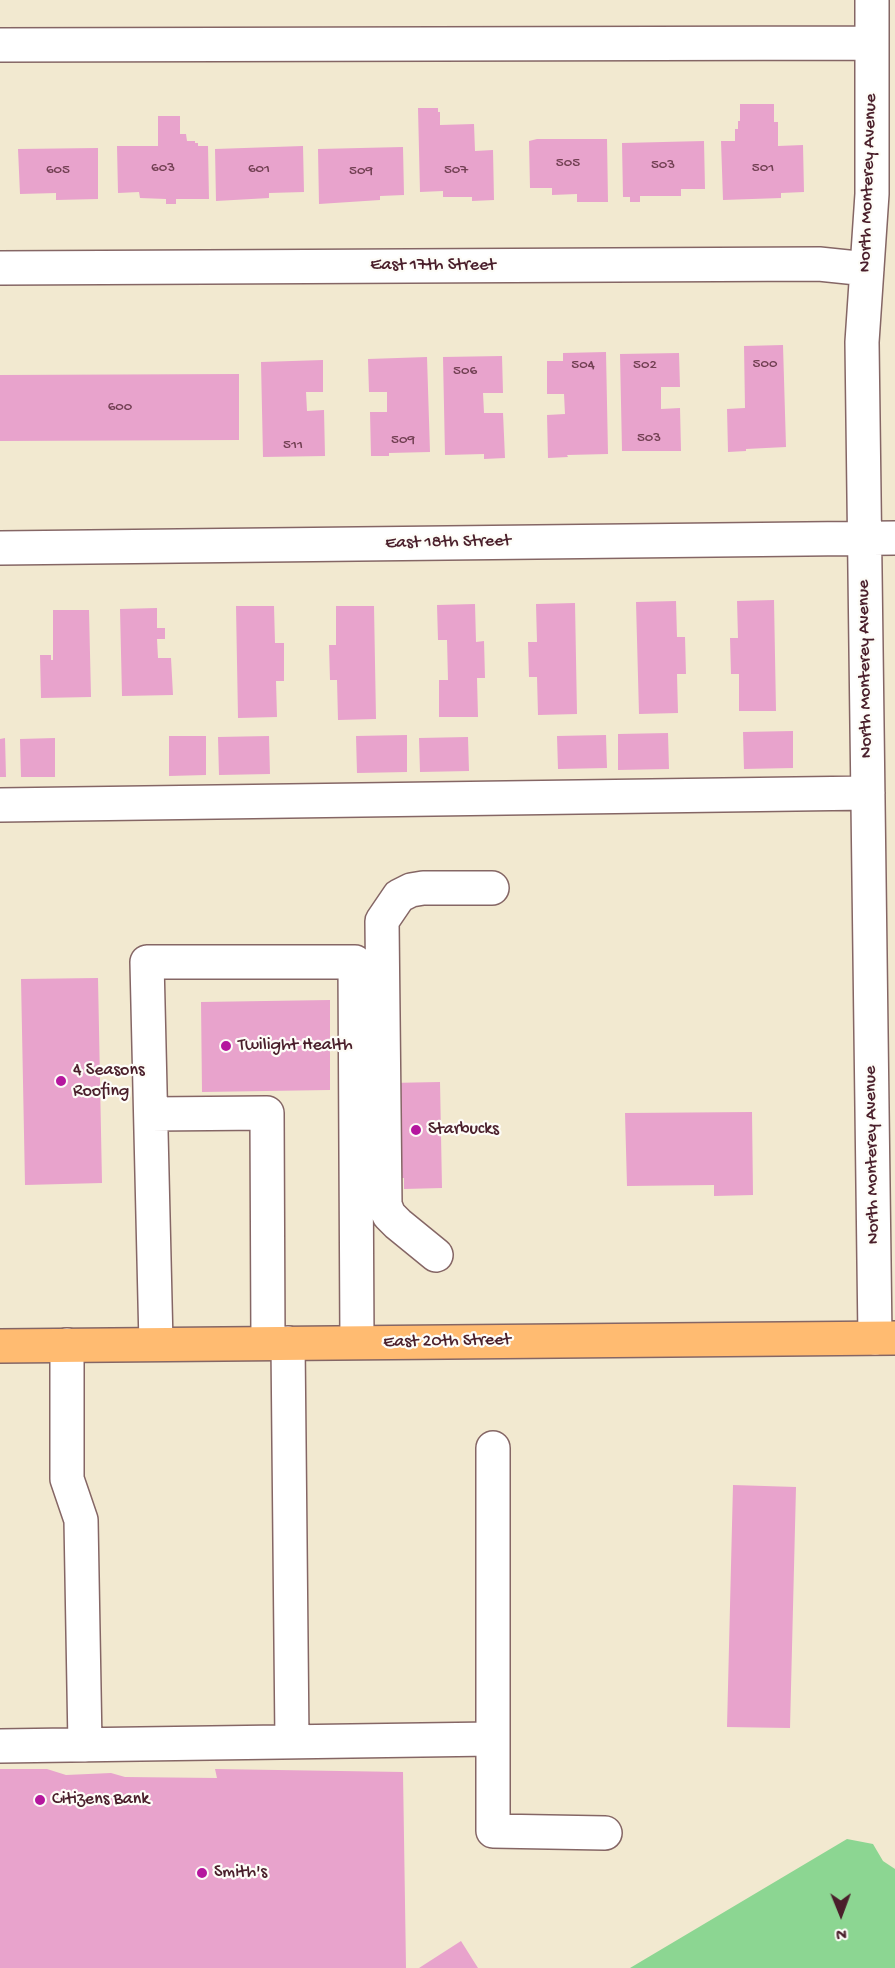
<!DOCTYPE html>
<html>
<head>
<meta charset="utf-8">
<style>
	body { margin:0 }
	#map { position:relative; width:895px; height:1968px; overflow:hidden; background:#f2e9d0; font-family:"Gochi Hand",sans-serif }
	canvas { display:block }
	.north { position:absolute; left:811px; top:1884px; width:60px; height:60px; -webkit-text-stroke:4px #fdfcf7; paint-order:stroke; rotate:179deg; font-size:16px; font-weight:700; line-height:24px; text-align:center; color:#4a1f2b }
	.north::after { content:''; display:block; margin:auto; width:21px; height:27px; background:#4a1f2b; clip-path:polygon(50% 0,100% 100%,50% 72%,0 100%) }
</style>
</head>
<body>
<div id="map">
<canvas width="895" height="1968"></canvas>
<div class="north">N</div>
</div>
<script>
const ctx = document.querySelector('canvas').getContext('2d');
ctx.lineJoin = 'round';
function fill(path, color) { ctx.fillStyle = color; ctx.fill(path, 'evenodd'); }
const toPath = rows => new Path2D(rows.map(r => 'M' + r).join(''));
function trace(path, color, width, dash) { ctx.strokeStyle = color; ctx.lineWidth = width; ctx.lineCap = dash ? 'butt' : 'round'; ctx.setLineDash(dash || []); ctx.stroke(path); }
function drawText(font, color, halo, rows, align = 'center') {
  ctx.font = font + ' "Gochi Hand",sans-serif'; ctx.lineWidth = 4.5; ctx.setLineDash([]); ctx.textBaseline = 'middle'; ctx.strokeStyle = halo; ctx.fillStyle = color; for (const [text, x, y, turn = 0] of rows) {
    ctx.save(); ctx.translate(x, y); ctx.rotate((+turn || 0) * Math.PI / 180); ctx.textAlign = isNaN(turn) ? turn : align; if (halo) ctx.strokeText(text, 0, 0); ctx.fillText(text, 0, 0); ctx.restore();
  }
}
const green = toPath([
	[847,1839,873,1844,883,1861,895,1869,895,1968,630,1968]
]);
const building = toPath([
	[740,104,774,104,774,122,778,122,778,146,803,145,804,192,781,193,781,198,723,200,721,141,735,141,735,129,738,129,738,121,740,121],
	[418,108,438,108,438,112,440,112,440,125,474,124,475,151,493,150,494,200,472,201,472,197,443,197,443,191,420,192],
	[158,116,180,116,180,134,186,134,187,141,195,141,195,143,198,143,198,146,208,146,209,199,176,199,176,204,166,204,166,199,140,198,139,192,118,193,117,146,158,146],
	[537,139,607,139,608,202,577,202,577,194,552,195,552,188,530,188,529,141],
	[704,141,705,189,681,189,681,196,640,196,640,202,630,202,630,197,623,197,622,143],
	[303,146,304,192,269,193,269,198,216,201,215,149],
	[403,147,404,195,380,196,380,200,319,204,318,149],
	[98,148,98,199,56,200,56,193,20,194,18,149],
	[783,345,786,447,746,449,746,451,728,452,727,409,745,408,744,346],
	[606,352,608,454,567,455,568,457,548,458,547,415,565,414,564,394,547,394,547,361,563,361,563,353],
	[679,353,680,387,661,387,661,409,680,408,681,451,622,451,620,354],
	[502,356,503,393,483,393,484,413,503,413,505,458,484,459,484,454,445,455,443,357],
	[427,357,430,452,389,453,389,456,371,456,370,412,387,412,387,392,369,392,368,359],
	[323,360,323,392,306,392,307,411,324,410,325,456,263,457,261,362],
	[239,374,239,440,0,441,0,375],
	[774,600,776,711,739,711,739,674,731,674,730,638,738,638,737,601],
	[676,601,677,637,685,637,686,674,677,674,678,713,639,714,636,602],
	[575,603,577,714,538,715,537,677,529,677,528,642,537,642,536,604],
	[475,604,476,642,484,641,485,678,477,678,478,717,439,717,439,680,448,680,447,640,438,640,437,605],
	[236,606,274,606,275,643,284,643,284,681,276,681,277,717,238,718],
	[336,606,374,606,376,719,338,720,337,680,330,680,329,645,336,645],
	[157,608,157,628,165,628,165,639,157,639,158,658,171,658,173,695,122,696,120,609],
	[53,610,89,610,91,697,41,698,40,655,51,655,51,660,53,660],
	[793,731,793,768,744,769,743,732],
	[668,733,669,769,618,770,618,734],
	[407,735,407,772,357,773,356,736],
	[606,735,607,768,558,769,557,736],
	[169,736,206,736,206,775,169,776],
	[269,736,270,774,219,775,218,737],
	[468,737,469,771,420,772,419,738],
	[5,738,6,777,0,777,0,739],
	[55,738,55,777,21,777,20,739],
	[98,978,102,1183,25,1185,21,979],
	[330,1000,330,1090,202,1092,201,1002],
	[440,1082,442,1188,404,1189,404,1178,391,1178,389,1083],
	[752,1112,753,1195,714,1196,714,1185,627,1186,625,1113],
	[733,1485,796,1487,790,1728,727,1727],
	[0,1769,47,1769,66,1775,111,1773,125,1777,217,1778,215,1769,403,1772,406,1968,0,1968],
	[461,1941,478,1968,419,1968]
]);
const minor = toPath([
	[872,0,872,194,862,342,875,1338],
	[0,45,872,43],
	[0,268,819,264,867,269],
	[0,548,895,538],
	[0,805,868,793],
	[151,1114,267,1113,268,1343],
	[436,1255,398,1224,389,1215,385,1205,382,921,399,896,411,890,423,888,492,888],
	[288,1343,292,1742],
	[156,1344,147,962,355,962,357,1342],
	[67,1345,67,1479,81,1520,85,1745],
	[493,1448,493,1831,605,1833],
	[0,1746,492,1739]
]);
const major = toPath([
	[0,1346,895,1338]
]);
const markers = [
	[226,1046,6,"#b5179e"],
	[61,1081,6,"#b5179e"],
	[416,1130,6,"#b5179e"],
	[40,1800,6,"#b5179e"],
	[202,1873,6,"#b5179e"]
];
const numberNames = [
	["505",568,164],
	["503",663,166],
	["603",163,169],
	["501",763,169],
	["601",259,170],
	["605",58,171],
	["507",456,171],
	["509",361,172],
	["500",765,365],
	["504",583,366],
	["502",645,366],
	["506",465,372],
	["600",120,408],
	["503",649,439],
	["509",403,441],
	["511",293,446]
];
const streetNames = [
	["North Monterey Avenue",869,183,-88],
	["East 17th Street",433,266],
	["East 18th Street",448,543,-1],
	["North Monterey Avenue",866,669,-91],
	["North Monterey Avenue",873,1155,-91],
	["East 20th Street",447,1342,-1]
];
const poiNames = [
	["Twilight Health",238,1046],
	["4 Seasons",73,1071],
	["Roofing",73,1092],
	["Starbucks",428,1130],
	["Citizens Bank",52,1800],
	["Smith's",214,1873]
];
fill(green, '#8cd692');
fill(building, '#e8a3cc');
trace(minor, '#856665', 36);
trace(major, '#856665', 36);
trace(minor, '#fff', 33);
trace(major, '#ffbb71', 33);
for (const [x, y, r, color] of markers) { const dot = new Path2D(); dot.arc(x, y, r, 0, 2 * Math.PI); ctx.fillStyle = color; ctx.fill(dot); trace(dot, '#fdfcf7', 2); }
drawText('15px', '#724053', null, numberNames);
drawText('18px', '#4a1f2b', '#fdfcf7', streetNames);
drawText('18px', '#4a1f2b', '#fdfcf7', poiNames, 'left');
</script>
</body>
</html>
